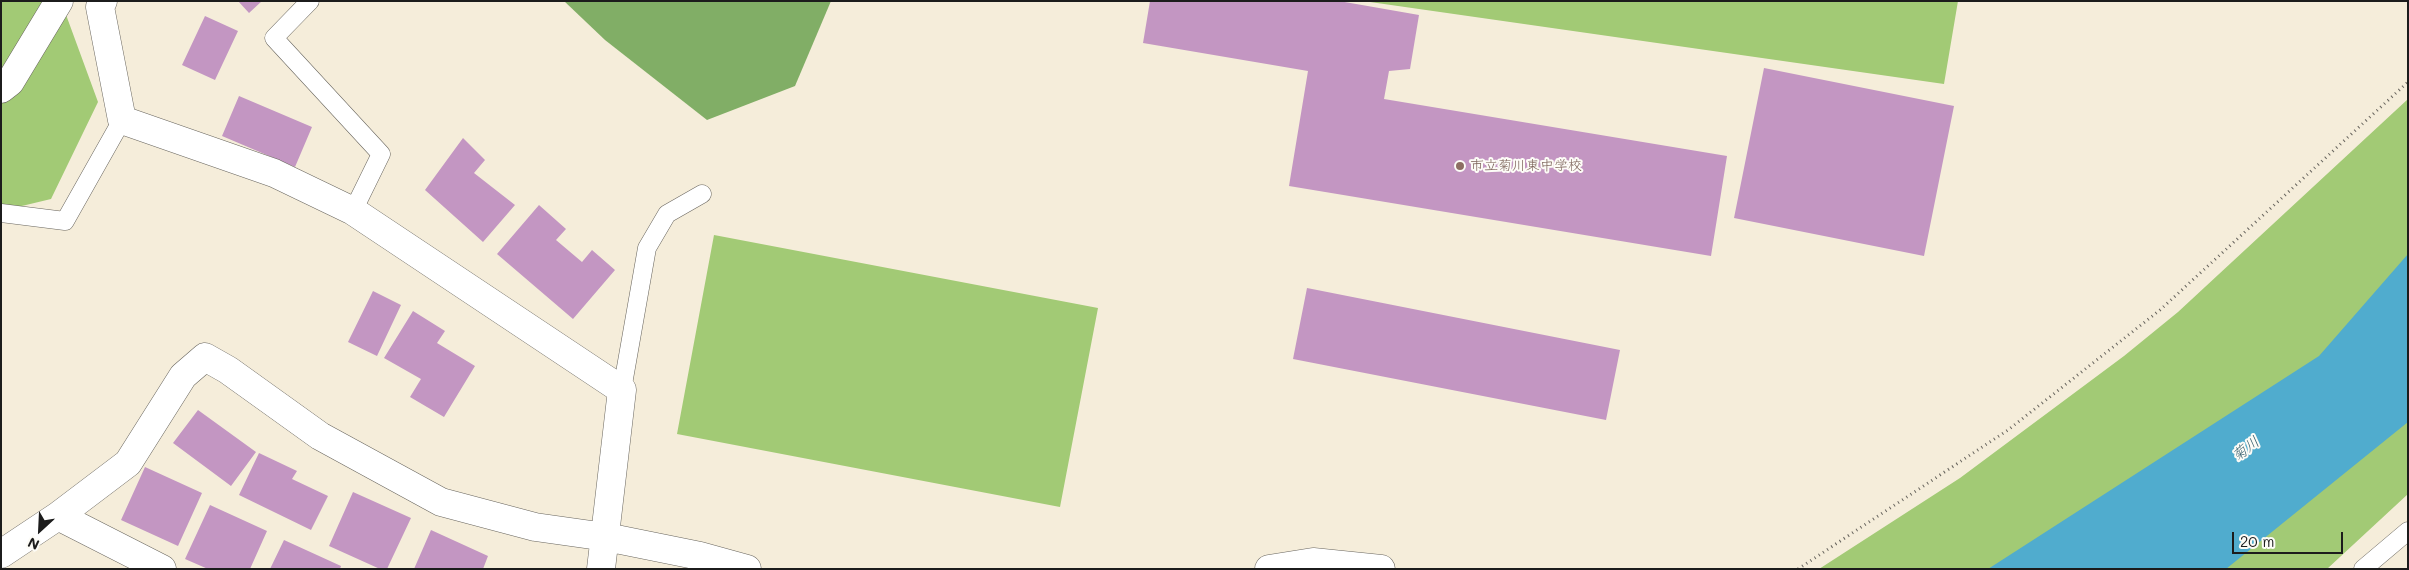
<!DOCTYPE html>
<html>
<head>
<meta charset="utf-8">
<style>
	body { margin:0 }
	#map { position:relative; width:2409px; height:570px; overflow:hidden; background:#f5edda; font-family:Mali,sans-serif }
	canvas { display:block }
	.frame { position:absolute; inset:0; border:2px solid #1c1c1c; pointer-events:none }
	.north { position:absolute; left:15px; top:505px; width:50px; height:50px; -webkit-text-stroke:4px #fdfcf7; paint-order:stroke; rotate:205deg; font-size:14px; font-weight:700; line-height:20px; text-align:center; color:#1c1c1c }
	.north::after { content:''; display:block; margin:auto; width:18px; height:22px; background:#1c1c1c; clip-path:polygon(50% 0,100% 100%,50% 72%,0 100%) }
	.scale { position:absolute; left:2232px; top:532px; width:111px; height:22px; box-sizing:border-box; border:2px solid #1c1c1c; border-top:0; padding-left:6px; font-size:15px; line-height:18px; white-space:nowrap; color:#1c1c1c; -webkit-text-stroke:4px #fdfcf7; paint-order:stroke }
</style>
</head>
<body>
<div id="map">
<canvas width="2409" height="570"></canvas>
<div class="frame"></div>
<div class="north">N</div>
<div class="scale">20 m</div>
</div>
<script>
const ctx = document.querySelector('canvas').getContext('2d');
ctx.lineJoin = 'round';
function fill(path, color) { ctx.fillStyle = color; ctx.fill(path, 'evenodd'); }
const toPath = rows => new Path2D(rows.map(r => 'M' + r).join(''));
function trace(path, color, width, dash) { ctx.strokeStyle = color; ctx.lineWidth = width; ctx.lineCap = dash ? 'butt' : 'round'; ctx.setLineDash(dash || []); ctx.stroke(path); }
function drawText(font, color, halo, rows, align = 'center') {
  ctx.font = font + ' Mali,"Klee One",sans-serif'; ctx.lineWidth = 4; ctx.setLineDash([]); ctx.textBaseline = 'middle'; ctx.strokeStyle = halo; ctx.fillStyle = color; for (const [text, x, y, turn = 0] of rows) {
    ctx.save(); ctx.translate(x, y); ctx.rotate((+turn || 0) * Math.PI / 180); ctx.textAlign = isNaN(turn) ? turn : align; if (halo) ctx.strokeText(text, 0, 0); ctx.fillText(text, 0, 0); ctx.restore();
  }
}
const green = toPath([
	[1,1,73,1,65,12,98,102,51,199,1,211],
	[1363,1,1958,1,1944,84],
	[2408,99,2408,494,2327,569,1819,569,1960,478,2124,356,2178,312],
	[714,235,1098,308,1060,507,677,434]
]);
const forest = toPath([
	[564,1,831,1,795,86,707,120,605,40]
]);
const water = toPath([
	[2408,254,2408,422,2226,569,1988,569,2319,356]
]);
const building = toPath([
	[238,1,262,1,249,13],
	[1150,1,1339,1,1419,15,1410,69,1389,71,1384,99,1727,156,1711,256,1289,186,1308,71,1143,43],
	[205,16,238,31,215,80,182,65],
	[1764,68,1954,106,1924,256,1734,218],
	[239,96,312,127,295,167,222,136],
	[463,138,485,160,474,173,515,205,483,242,425,190],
	[539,205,566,229,556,240,582,262,592,250,615,270,573,319,497,254],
	[1307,288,1620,350,1606,420,1293,359],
	[373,291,401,305,377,356,348,342],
	[413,311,445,331,437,343,475,366,444,417,410,397,421,379,384,358],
	[198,410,256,452,231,486,173,443],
	[259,453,297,471,292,479,328,496,311,530,239,495],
	[145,467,202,493,178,546,121,520],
	[353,492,411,518,387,569,380,569,329,546],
	[210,505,267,531,250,569,208,569,185,559],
	[431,530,488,556,483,569,414,569],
	[284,540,341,566,340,569,270,569]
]);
const path = toPath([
	[1798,569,2008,430,2160,310,2408,82]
]);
const lane = toPath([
	[310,1,274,38,381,154,353,211],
	[1,213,65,221,122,120],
	[622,390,647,248,667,214,702,194],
	[2363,569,2408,531]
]);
const street = toPath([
	[103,1,100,7,122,120,274,173,353,211,622,390,601,569],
	[1,89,10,82,59,1],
	[58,516,162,569],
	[1,554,58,516,128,463,183,376,205,357,228,370,320,436,441,502,535,527,606,537,700,556,747,569],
	[1269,569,1313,562,1381,569]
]);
const markers = [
	[1460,166,5,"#8d6e63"]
];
const educationNames = [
	["市立菊川東中学校",1470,166]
];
const waterNames = [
	["菊川",2246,449,-38]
];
fill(green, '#a2ca75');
fill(forest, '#81ae66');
fill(water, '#50acce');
fill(building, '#c396c2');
trace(lane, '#68655e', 19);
trace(street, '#68655e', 29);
trace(path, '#68655e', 3, [1, 4]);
trace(lane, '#fff', 18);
trace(street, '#fff', 28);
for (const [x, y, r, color] of markers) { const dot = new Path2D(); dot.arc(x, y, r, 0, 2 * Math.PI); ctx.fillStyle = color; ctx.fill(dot); trace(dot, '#fdfcf7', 2); }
drawText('14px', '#785e54', '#fdfcf7', educationNames, 'left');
drawText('italic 15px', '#335d6c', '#fdfcf7', waterNames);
</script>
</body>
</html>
